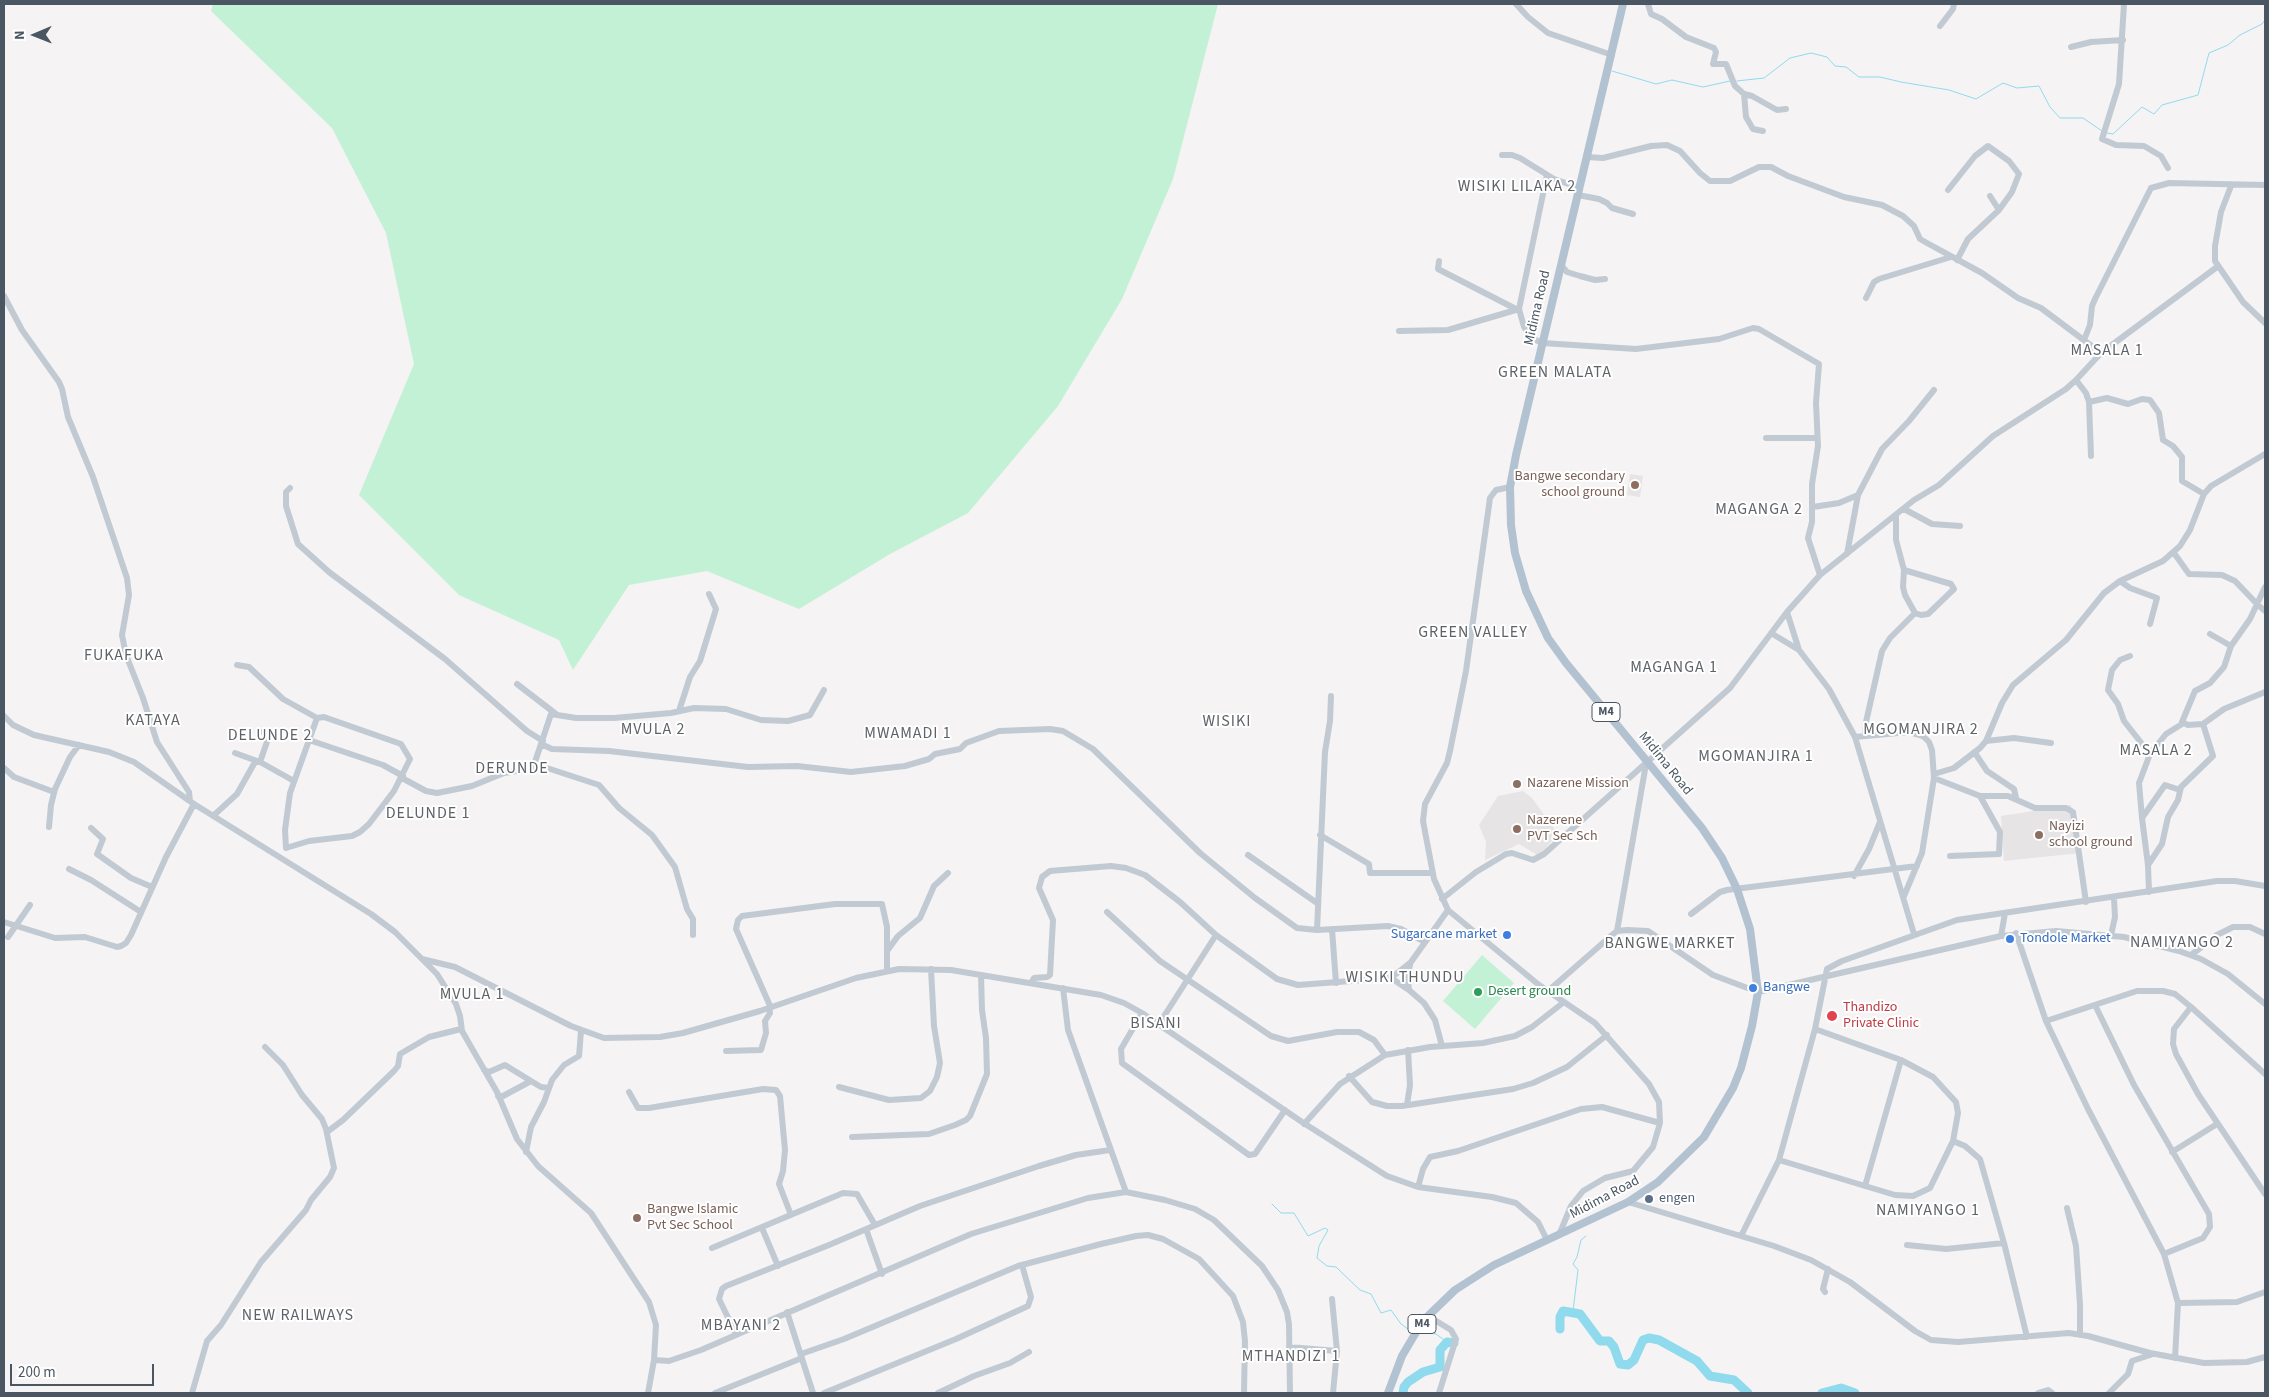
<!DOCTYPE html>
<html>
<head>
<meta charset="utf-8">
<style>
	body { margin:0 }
	#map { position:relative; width:2269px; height:1397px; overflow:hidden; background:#f5f3f3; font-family:"Source Sans 3",sans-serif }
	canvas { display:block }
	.frame { position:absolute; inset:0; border:5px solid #4a5661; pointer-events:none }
	.north { position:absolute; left:10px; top:10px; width:50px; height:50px; -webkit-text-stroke:4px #fff; paint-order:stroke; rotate:269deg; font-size:14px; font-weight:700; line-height:20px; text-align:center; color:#4a5661 }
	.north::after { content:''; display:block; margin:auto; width:18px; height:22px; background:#4a5661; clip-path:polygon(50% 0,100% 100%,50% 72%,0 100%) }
	.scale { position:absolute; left:10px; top:1364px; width:144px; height:22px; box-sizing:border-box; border:2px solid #4a5661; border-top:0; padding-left:6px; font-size:15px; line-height:18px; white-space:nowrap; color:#4a5661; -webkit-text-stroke:4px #fff; paint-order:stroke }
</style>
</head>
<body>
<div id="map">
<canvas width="2269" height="1397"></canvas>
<div class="frame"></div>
<div class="north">N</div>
<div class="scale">200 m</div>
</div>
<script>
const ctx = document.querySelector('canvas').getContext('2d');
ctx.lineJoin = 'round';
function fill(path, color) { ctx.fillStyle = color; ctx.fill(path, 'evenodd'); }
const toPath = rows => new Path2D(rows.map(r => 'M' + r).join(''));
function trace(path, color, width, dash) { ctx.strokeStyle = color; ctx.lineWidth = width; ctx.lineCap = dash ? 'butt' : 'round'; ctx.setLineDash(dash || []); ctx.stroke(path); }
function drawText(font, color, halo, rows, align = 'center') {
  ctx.font = font + ' "Source Sans 3",sans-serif'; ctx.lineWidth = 4; ctx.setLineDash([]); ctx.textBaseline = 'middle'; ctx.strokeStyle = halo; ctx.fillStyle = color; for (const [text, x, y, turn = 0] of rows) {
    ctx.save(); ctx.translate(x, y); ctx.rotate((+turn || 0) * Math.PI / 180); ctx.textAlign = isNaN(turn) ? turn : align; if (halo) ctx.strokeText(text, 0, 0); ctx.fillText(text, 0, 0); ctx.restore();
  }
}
const education = toPath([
	[1630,474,1643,476,1640,497,1627,495],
	[1523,791,1532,798,1558,834,1544,850,1537,855,1519,844,1485,860,1486,842,1479,825,1498,796],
	[2071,805,2080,853,2004,861,2001,816]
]);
const green = toPath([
	[213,4,1218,4,1173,179,1122,299,1058,406,968,513,890,554,799,609,707,571,629,585,573,670,559,640,459,595,359,495,414,364,386,233,332,128,211,11],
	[1482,955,1514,983,1475,1029,1443,1001]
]);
const stream = toPath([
	[1612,71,1656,84,1672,80,1703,87,1730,81],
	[1737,81,1764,78,1790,58,1811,53,1827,57,1835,66,1846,67,1859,77,1880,77,1901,82,1949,90,1976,99,2003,83,2017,88,2039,86,2050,107,2060,118,2083,118,2102,131],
	[2107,133,2113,134,2142,107,2154,114,2162,105,2198,95,2209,53,2228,45,2240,35,2262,24,2265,20],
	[1272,1204,1281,1213,1294,1213,1308,1236,1325,1228,1328,1230,1319,1246,1317,1258,1327,1266,1336,1267,1360,1290,1371,1294,1381,1313,1391,1310,1401,1324,1412,1332],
	[1573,1311,1578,1270,1573,1264,1577,1257,1581,1240,1586,1236],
	[1421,1332,1436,1334,1447,1342]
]);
const river = toPath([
	[1560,1329,1560,1317,1563,1311,1580,1314,1600,1341,1609,1341,1614,1347,1620,1364,1628,1365,1634,1360,1643,1340,1649,1338,1659,1340,1697,1361,1710,1376,1734,1380,1748,1393],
	[1403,1393,1404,1387,1408,1382,1423,1372,1440,1367,1440,1350,1447,1342,1454,1343],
	[1822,1393,1841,1388,1855,1393]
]);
const minor = toPath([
	[1516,4,1528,17,1548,33,1612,55],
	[1648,4,1651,14,1662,19,1686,37,1714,48,1716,52,1713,64,1726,64,1735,86,1744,94,1752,96,1777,110,1786,109],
	[2124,4,2119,84,2102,139,2116,145,2144,146,2161,156,2168,168],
	[1940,26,1953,9,1954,4],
	[2071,47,2091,42,2123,40],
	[1744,94,1746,117,1753,129,1763,131],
	[1502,155,1512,155,1520,158,1554,179,1580,188],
	[1587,157,1603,158,1651,146,1667,145,1680,151,1700,173,1710,181,1730,181,1759,167,1771,167,1788,176,1844,197,1882,205,1903,216,1914,226,1920,239,1927,243,1982,273,2018,298,2041,308,2101,353],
	[1547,175,1519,309,1524,327,1532,338,1542,343,1636,349,1719,339,1753,328,1759,329,1819,364,1816,403,1818,446,1812,484,1812,522,1808,538,1820,575],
	[2231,186,2221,212,2215,246,2215,261,2243,302,2265,323],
	[1948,190,1975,156,1988,146,2009,161,2019,174,2012,192,1999,210],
	[1578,195,1599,199,1607,203,1612,208,1633,214],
	[1957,260,1968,239,1999,210,1990,196],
	[1439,261,1438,269,1516,309],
	[1561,265,1567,272,1580,276,1595,280,1605,279],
	[4,296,22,330,59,382,62,389,68,417,93,477,127,578,129,595,122,635,126,655,143,698,157,742,189,792,190,801],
	[1866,298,1874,282,1879,279,1951,257],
	[1399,331,1448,330,1519,309],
	[2084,340,2090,325,2092,306,2095,299,2151,188,2169,183,2265,185],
	[2076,380,2086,393,2089,402,2091,456],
	[2089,402,2107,398,2128,404,2142,399,2150,400,2159,413,2163,440,2173,446,2182,457,2182,481,2204,494],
	[1766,438,1817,438],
	[1510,487,1496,490,1490,498,1466,671,1450,751,1447,763,1425,804,1423,821,1434,879,1448,910,1539,985,1595,1023,1649,1084,1659,1102,1660,1123,1653,1147,1633,1171,1605,1178,1583,1191,1571,1206,1559,1235],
	[290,488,286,492,286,506,298,544,329,572,445,659,527,731,543,741],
	[1813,507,1839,503,1858,495],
	[1904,509,1932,524,1960,526],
	[1896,516,1896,540,1904,570,1903,587,1905,595,1915,613,1921,615,1928,614,1954,589,1951,584,1904,570],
	[2174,553,2189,574,2222,575,2235,581,2258,605,2265,611],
	[1847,554,1858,495,1882,449,1909,421,1934,390],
	[2120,581,2130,588,2157,598,2150,624],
	[2265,587,2250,619,2231,646,2224,667,2210,683,2195,691,2182,722,2188,725,2203,724,2224,709,2265,692],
	[1787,612,1799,650],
	[1771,633,1799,650,1829,689,1855,737,1914,934],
	[2210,634,2231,646],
	[2130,656,2120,660,2112,670,2108,690,2118,704,2124,721,2150,754],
	[237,665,249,667,283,699,317,718],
	[517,684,556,714],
	[1331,696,1330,721,1325,752,1317,930,1388,926,1401,929,1425,942],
	[679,711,690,677,700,661,716,609,709,594],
	[4,716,13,725,34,735,109,752,134,762,194,804,371,914,395,932,437,974,456,1004,460,1016,462,1031,497,1092,517,1139,538,1166,591,1213,649,1302,656,1325,654,1360,648,1393],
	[324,717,401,744,410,759,394,791,369,824,360,832,352,836,309,841,286,848,285,830,290,793,317,718,324,717],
	[1865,735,1866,722,1882,651,1890,638,1915,613],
	[1855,737,1909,732,1923,736,1929,742,1932,750,1934,778,1922,853,1904,896],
	[309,740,383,765,403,776],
	[1986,741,2014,738,2051,743],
	[541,744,552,749,609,751,748,767,797,766,851,772,905,766,929,759,935,754,960,749,966,743,999,731,1050,729,1063,731,1093,749,1200,853,1255,898,1297,928,1317,930],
	[235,753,257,761],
	[1975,753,1987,771,2014,789,2016,798],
	[260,762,294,781],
	[4,768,14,777,54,792],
	[533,768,551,714,576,718,614,718,671,713,694,708,726,709,761,720,788,721,810,715,824,690],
	[1934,774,1954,768,1980,748,1986,741,2002,703,2013,685,2066,640,2104,593,2120,581,2163,561,2180,546,2190,530,2204,494,2211,486,2265,454],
	[402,778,426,791,437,793,472,786,504,773,544,767,599,785,619,808,652,835,675,867,687,909,693,919,693,935],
	[1934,778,1980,796,2000,832,1999,854,1950,856],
	[1980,796,2008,796,2035,808,2066,808,2073,812,2086,902],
	[213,816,237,794,255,762,260,762,269,736,263,732],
	[2142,818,2139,783,2150,754,2166,734,2182,724],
	[49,827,51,805,55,789,70,757,79,745],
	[91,828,103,839,97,854,131,878,152,887],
	[1320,835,1369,864,1370,873,1433,873],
	[1248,855,1317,903],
	[2148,865,2142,818,2165,785,2180,790],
	[69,869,91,880,141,912],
	[1854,876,1869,849,1880,822],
	[2149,892,2148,865,2162,844,2168,817,2178,800,2181,787,2213,756,2203,724],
	[1442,899,1476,872,1506,854,1512,853,1533,860,1544,854,1730,688,1787,612,1820,575,1914,500,1939,485,1993,436,2066,389,2076,380,2101,353,2217,267],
	[1107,912,1160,961,1271,1036,1288,1041,1337,1032,1359,1032,1374,1040,1385,1055],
	[1691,914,1720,892,1727,890,1917,866],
	[4,922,55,938,85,937,117,947,121,946,126,943,131,935,166,857,194,804],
	[1332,929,1336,983],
	[1617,931,1646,764],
	[2016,933,2046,1021,2088,1109,2164,1254,2178,1303,2175,1358],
	[2111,935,2115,917,2114,898],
	[2001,936,2005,913],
	[8,937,30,905],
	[887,951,898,936,920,918,934,886,948,873],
	[2191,955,2217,935,2233,927,2250,927,2265,934],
	[422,959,455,967,571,1026,604,1038,660,1037,683,1033,760,1011,856,978,899,969,951,970,1101,995,1124,1003,1142,1013,1302,1122,1387,1176,1418,1187,1492,1197,1516,1203,1538,1222,1547,1240],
	[1391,978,1409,990,1424,1003,1435,1020,1442,1046],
	[1031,983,1034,978,1047,977,1050,975,1053,920,1039,888,1042,877,1050,871,1111,866,1126,868,1145,875,1180,902,1216,935,1277,979,1298,985,1391,978,1411,962,1448,910],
	[1063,988,1068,1030,1126,1192],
	[1409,989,1407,977,1410,965],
	[1548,991,1612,935,1617,931,1627,930,1648,931,1713,975,1758,992,2001,936,2056,931,2124,937,2179,951,2201,959,2228,974,2265,1004],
	[2095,1005,2134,1085,2209,1214,2210,1227,2203,1238,2164,1254],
	[2191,1007,2265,1074],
	[771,1008,736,929,738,920,742,916,835,904,882,904,887,927,887,970],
	[1142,1013,1121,1049,1122,1063,1249,1155,1255,1154,1285,1110],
	[2046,1021,2137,991,2163,991,2175,994,2191,1007,2174,1029,2173,1044,2176,1054,2198,1094,2265,1194],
	[1159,1024,1216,935],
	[726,1051,761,1050,766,1033,765,1021,770,1013,769,1008],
	[484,1070,489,1072,505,1065,531,1081],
	[1349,1076,1372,1102,1387,1106,1402,1106,1513,1089,1533,1083,1567,1067,1607,1035],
	[839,1087,889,1100,921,1098,930,1091,937,1077,940,1063,934,1026,931,969],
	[629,1092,638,1108,649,1108,763,1089,776,1090,780,1096,785,1150,783,1171,779,1184,791,1215],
	[498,1096,503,1096,531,1081,541,1087,549,1088],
	[1407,1105,1410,1085,1408,1050],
	[1304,1124,1340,1084,1385,1055,1430,1047,1483,1043,1515,1036,1532,1027,1564,1002],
	[327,1132,343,1120,394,1071,398,1066,400,1054,429,1037,461,1029],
	[852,1137,929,1134,955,1125,966,1120,970,1116,987,1074,986,1038,982,1010,981,975],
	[1953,1141,1965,1146,1980,1159,2004,1243,2027,1337],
	[526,1152,531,1127,544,1102,552,1080,564,1065,579,1056,581,1031],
	[2172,1152,2217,1124],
	[1779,1160,1815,1029,1827,969,1842,961,1957,920,2217,881,2235,881,2265,886],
	[1865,1186,1901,1060],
	[1418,1187,1423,1169,1430,1157,1458,1151,1581,1109,1602,1107,1660,1123],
	[1628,1202,1774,1246,1811,1260,1850,1282,1915,1331,1931,1340,1958,1342,2069,1333,2088,1336,2150,1353,2204,1363,2247,1362,2265,1357],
	[2067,1208,2076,1246,2080,1305,2080,1335],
	[762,1228,778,1266],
	[866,1229,882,1274],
	[1741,1236,1779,1160,1895,1195,1913,1196,1930,1188,1953,1141,1958,1113,1956,1102,1933,1077,1901,1060,1815,1029],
	[1907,1245,1946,1249,2004,1243],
	[712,1248,843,1193,857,1194,875,1225],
	[1825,1292,1823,1289,1828,1269],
	[1332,1299,1337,1351,1333,1393],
	[2178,1303,2237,1302,2265,1292],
	[787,1312,813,1393],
	[1428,1316,1451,1330,1456,1339,1439,1393],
	[736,1334,719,1299,722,1289,726,1286,829,1245,920,1206,1039,1166,1076,1155,1110,1150],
	[1289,1347,1337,1351],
	[801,1354,844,1339,1018,1266,1101,1244,1136,1236,1148,1235,1163,1239,1199,1259,1233,1296,1243,1322,1245,1341,1244,1393],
	[654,1360,669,1361,701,1350,971,1234,1088,1198,1126,1192,1165,1200,1195,1209,1214,1220,1262,1266,1278,1290,1287,1312,1289,1324,1290,1393],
	[192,1393,207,1341,221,1325,261,1262,306,1210,311,1200,330,1177,334,1168,326,1129,322,1119,302,1095,283,1065,265,1047],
	[715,1393,802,1358],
	[824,1393,956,1339,1028,1306,1031,1297,1022,1265],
	[938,1393,974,1376,1010,1363,1029,1352],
	[2038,1393,2048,1390,2052,1393],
	[2109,1393,2128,1374,2132,1361,2153,1354]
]);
const major = toPath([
	[1388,1393,1402,1356,1418,1329,1428,1316,1455,1290,1494,1265,1628,1202,1658,1182,1704,1137,1733,1088,1741,1068,1752,1026,1758,992,1750,929,1737,889,1722,858,1702,828,1566,663,1548,638,1526,591,1515,553,1511,525,1510,487,1516,455,1623,4]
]);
const markers = [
	[1635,485,5,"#8d6e63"],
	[1517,784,5,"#8d6e63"],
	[1517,829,5,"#8d6e63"],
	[2039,835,5,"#8d6e63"],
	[1507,935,5,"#3f7fe0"],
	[2010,939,5,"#3f7fe0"],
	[1753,988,5,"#3f7fe0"],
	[1478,992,5,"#2e9e5b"],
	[1832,1016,6,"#e0444e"],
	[1649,1199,5,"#5c6f8a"],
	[637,1218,5,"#8d6e63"]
];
const shields = [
	[1606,712,28],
	[1422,1324,28]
];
const shieldNames = [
	["M4",1606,712],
	["M4",1422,1324]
];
const streetNames = [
	["Midima Road",1538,308,-77],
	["Midima Road",1665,764,51],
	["Midima Road",1605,1198,-28]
];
const educationNames = [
	["Bangwe secondary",1625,477,"right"],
	["school ground",1625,493,"right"],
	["Nazarene Mission",1527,784],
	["Nazerene",1527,821],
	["PVT Sec Sch",1527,837],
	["Nayizi",2049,827],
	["school ground",2049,843],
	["Bangwe Islamic",647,1210],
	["Pvt Sec School",647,1226]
];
const shopNames = [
	["Sugarcane market",1497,935,"right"],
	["Tondole Market",2020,939],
	["Bangwe",1763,988]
];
const leisureNames = [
	["Desert ground",1488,992]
];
const healthNames = [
	["Thandizo",1843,1008],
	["Private Clinic",1843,1024]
];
const serviceNames = [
	["engen",1659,1199]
];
const quarterNames = [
	["WISIKI LILAKA 2",1517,187],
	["MASALA 1",2107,351],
	["GREEN MALATA",1555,373],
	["MAGANGA 2",1759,510],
	["GREEN VALLEY",1473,633],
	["FUKAFUKA",124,656],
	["MAGANGA 1",1674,668],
	["KATAYA",153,721],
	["WISIKI",1227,722],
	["MVULA 2",653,730],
	["MGOMANJIRA 2",1921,730],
	["MWAMADI 1",908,734],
	["DELUNDE 2",270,736],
	["MASALA 2",2156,751],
	["MGOMANJIRA 1",1756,757],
	["DERUNDE",512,769],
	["DELUNDE 1",428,814],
	["NAMIYANGO 2",2182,943],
	["BANGWE MARKET",1670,944],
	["WISIKI THUNDU",1405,978],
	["MVULA 1",472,995],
	["BISANI",1156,1024],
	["NAMIYANGO 1",1928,1211],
	["NEW RAILWAYS",298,1316],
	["MBAYANI 2",741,1326],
	["MTHANDIZI 1",1291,1357]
];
fill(education, '#e6e4e5');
fill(green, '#c3f1d5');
trace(stream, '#90daee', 1);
trace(river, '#90daee', 9);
trace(minor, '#c1cad2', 6);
trace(major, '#b3c2d1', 8);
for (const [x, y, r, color] of markers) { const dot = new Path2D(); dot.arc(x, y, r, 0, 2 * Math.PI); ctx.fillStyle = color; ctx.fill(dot); trace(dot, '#fff', 2); }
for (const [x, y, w] of shields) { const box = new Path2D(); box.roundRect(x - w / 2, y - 9.5, w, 19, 4); ctx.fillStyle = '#fff'; ctx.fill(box); trace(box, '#4a5661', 1); }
drawText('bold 12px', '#4a5661', null, shieldNames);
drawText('14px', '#4a5661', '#fff', streetNames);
drawText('14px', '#785e54', '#fff', educationNames, 'left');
drawText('14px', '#366cbe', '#fff', shopNames, 'left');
drawText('14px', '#27864d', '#fff', leisureNames, 'left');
drawText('14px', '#be3a42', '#fff', healthNames, 'left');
drawText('14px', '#4e5e75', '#fff', serviceNames, 'left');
ctx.letterSpacing = '1px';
drawText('16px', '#5f6368', '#fff', quarterNames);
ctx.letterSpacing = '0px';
</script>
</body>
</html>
